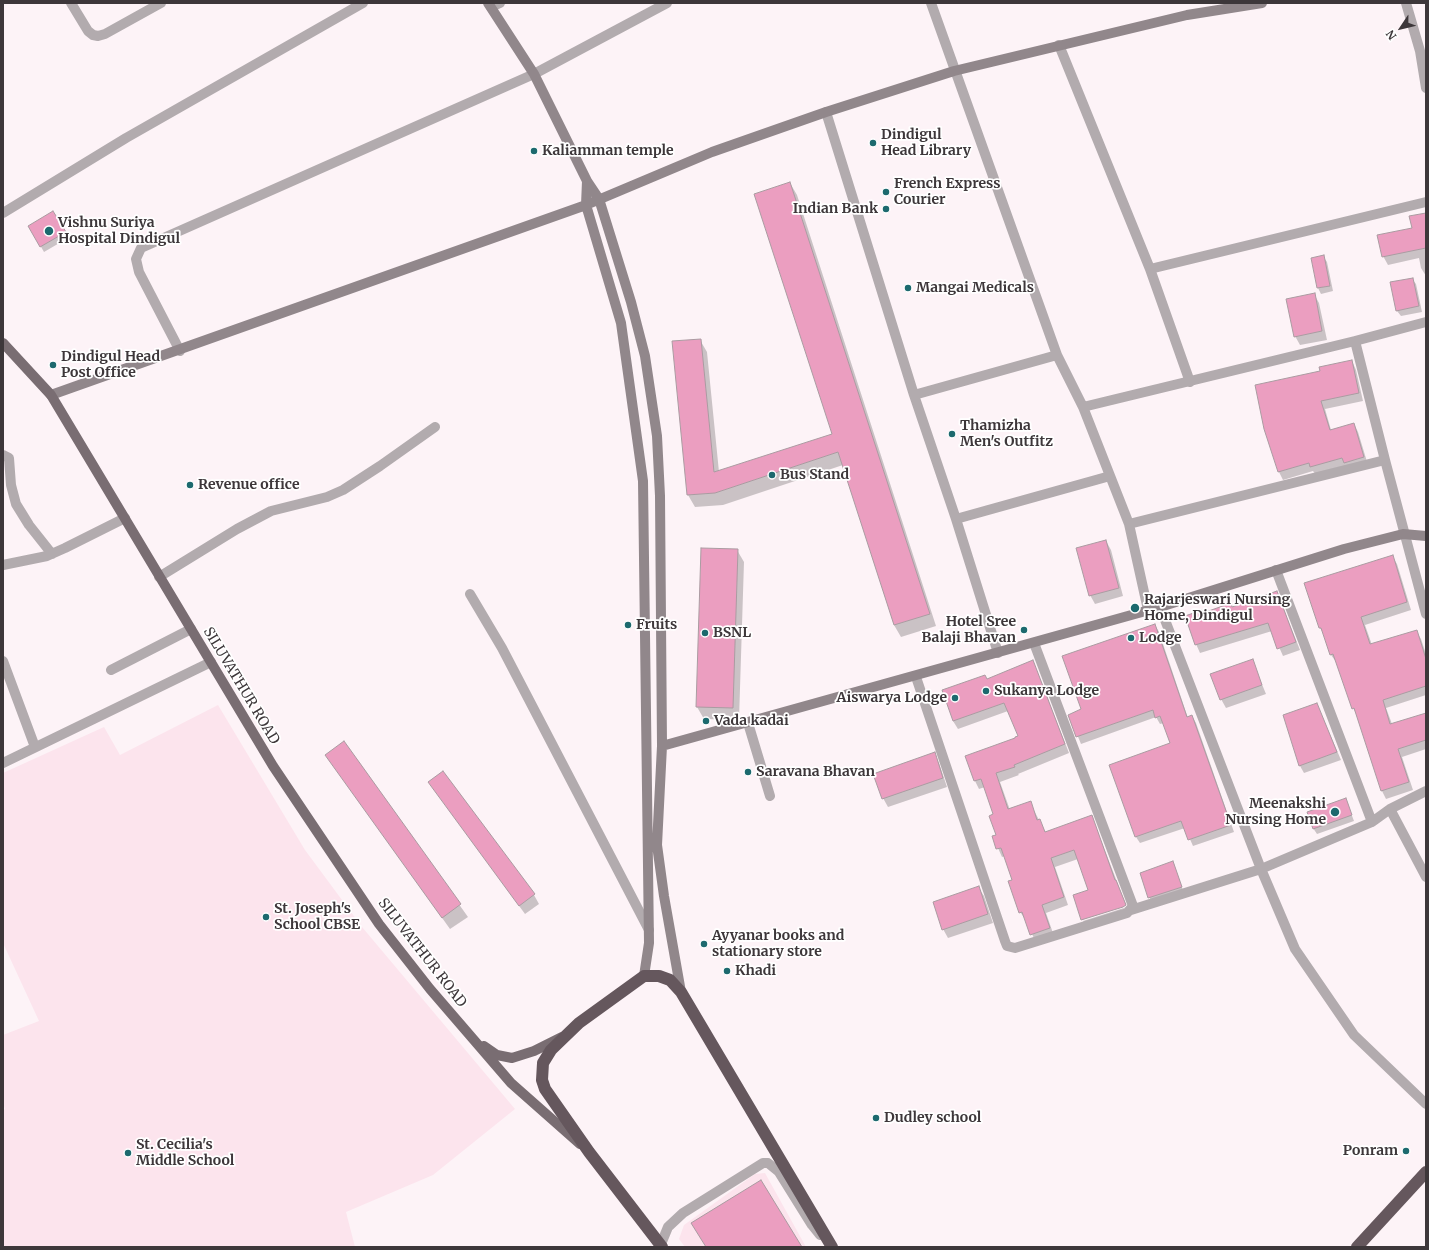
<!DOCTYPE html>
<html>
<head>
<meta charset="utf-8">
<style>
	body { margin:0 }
	#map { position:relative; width:1429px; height:1250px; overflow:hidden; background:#fdf3f7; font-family:Merriweather,serif }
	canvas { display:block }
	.frame { position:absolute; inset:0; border:4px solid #3d373a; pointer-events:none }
	.north { position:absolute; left:1381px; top:8px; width:40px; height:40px; -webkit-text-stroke:3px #fff; paint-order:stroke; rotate:235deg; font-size:11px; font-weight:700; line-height:16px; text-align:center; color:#3d373a }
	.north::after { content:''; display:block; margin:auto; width:14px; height:18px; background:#3d373a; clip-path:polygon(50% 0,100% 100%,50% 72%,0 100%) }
</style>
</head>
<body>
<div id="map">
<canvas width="1429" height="1250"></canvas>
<div class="frame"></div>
<div class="north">N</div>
</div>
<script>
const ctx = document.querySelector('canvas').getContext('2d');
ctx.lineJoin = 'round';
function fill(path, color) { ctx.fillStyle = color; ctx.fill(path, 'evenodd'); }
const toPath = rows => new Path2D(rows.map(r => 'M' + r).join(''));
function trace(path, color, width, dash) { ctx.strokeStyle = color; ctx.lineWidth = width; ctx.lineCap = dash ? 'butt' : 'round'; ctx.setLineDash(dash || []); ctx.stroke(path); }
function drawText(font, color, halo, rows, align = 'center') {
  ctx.font = font + ' Merriweather,serif'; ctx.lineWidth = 3.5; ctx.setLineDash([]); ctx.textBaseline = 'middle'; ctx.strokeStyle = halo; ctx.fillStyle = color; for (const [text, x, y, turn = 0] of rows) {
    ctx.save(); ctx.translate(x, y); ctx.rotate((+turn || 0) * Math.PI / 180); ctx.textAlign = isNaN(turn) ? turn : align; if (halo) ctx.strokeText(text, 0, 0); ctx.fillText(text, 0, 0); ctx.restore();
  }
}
const built = toPath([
	[218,705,305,850,362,927,515,1109,433,1175,346,1212,355,1247,3,1247,3,1110,5,1109,3,1103,3,1035,39,1021,3,943,3,773,104,727,120,755],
	[765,1173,806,1247,685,1247,679,1239,684,1225,755,1174]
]);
const shadow = toPath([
	[790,183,797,195,936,626,901,637,894,625,843,465,723,505,695,507,688,495,673,342,700,340,707,352,719,472,833,435],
	[53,212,68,238,44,252,29,226],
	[1426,214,1426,276,1421,268,1419,258,1388,265,1383,256],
	[1323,256,1327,262,1333,291,1321,294,1318,288,1312,259],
	[1412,279,1416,284,1422,312,1401,316,1397,311],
	[1314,294,1319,303,1327,340,1300,345,1295,336],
	[1352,361,1356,370,1363,401,1325,409,1331,430,1354,424,1358,432,1368,465,1316,475,1313,471,1283,480,1279,472,1265,429,1321,372],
	[1106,541,1111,550,1123,596,1095,604,1090,595],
	[737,550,744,562,739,720,704,719,697,707],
	[1392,556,1397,564,1411,610,1365,625,1372,645,1416,631,1421,639,1426,654,1426,695,1386,708,1392,724,1426,714,1426,749,1402,757,1413,790,1386,799,1382,791,1358,717,1353,708,1337,663,1331,655,1325,636,1320,628],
	[1277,592,1300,650,1283,656,1272,631,1200,653,1196,644,1203,614,1231,604,1233,608],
	[1155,625,1159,632,1188,718,1192,716,1196,723,1234,832,1193,846,1185,828,1140,843,1136,837,1171,744,1164,723,1160,724,1156,717,1081,744,1069,715,1082,710],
	[1252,660,1266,694,1226,708,1221,699],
	[1033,661,1069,753,1018,774,1019,775,1000,782,1010,810,1030,803,1046,833,1092,817,1126,905,1082,920,1074,896,1089,891,1078,859,1055,867,1068,905,1046,913,1054,936,1036,943,1026,920,1020,912,1013,881,1005,856,1002,857,993,837,997,835,994,815,985,787,979,789,975,781,1019,736,1008,711,958,729,953,721,987,680],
	[1317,704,1341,760,1304,773,1300,766,1284,716],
	[344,742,468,917,450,929,326,755],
	[934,754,939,763,947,787,888,807,883,798],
	[429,782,534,895,539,904,525,914],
	[1346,800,1354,821,1317,834,1313,828],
	[1173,862,1184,893,1153,903,1149,897],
	[978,887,984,896,993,923,948,938,943,929],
	[1127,907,1087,928,1083,921]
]);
const building = toPath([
	[790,182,930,614,894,625,838,452,715,493,687,495,672,341,701,339,714,472,832,434,754,194,790,182],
	[53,211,66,232,40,247,28,226,53,211],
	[1426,213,1426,248,1382,257,1377,235,1412,228,1409,216,1426,213],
	[1324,255,1330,286,1317,288,1311,258,1324,255],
	[1413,278,1419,306,1396,311,1390,282,1413,278],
	[1315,293,1322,331,1294,337,1286,299,1315,293],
	[1352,360,1359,393,1321,401,1330,430,1354,423,1364,457,1344,463,1342,458,1310,467,1309,463,1278,472,1264,429,1255,385,1320,371,1319,367,1352,360],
	[1106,540,1119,588,1089,596,1076,548,1106,540],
	[701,548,738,549,733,708,696,707,701,548],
	[1393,555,1407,602,1361,617,1370,644,1417,630,1426,659,1426,686,1383,700,1390,724,1426,713,1426,740,1398,749,1409,782,1381,791,1354,708,1352,709,1333,654,1330,655,1321,628,1319,628,1304,583,1393,555],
	[1277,591,1296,642,1277,649,1268,623,1195,645,1185,616,1202,610,1203,613,1231,603,1232,607,1277,591],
	[1155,624,1187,717,1192,715,1231,825,1188,840,1181,821,1135,837,1109,765,1170,743,1160,716,1155,718,1153,710,1076,737,1068,715,1081,709,1062,656,1155,624],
	[1253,659,1262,685,1220,700,1210,674,1253,659],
	[1033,660,1065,744,1014,765,1015,767,996,773,1008,809,1031,801,1037,820,1040,819,1045,832,1092,815,1115,880,1116,880,1126,905,1123,907,1081,920,1073,895,1088,890,1074,850,1051,858,1064,897,1042,905,1050,928,1030,935,1022,912,1019,913,1008,881,1012,880,1001,848,996,849,992,836,996,835,989,816,993,814,981,779,974,781,965,756,1015,738,1015,737,1018,736,1004,703,953,721,942,690,985,675,987,679,1033,660],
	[1317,703,1337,752,1299,766,1283,715,1317,703],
	[344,741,461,904,442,918,325,755,344,741],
	[935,752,943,778,882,799,873,774,935,752],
	[443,771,535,894,519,906,428,782,443,771],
	[1346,798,1352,815,1313,829,1307,812,1346,798],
	[1173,861,1182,887,1148,898,1140,873,1173,861],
	[979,886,988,914,942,930,933,902,979,886],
	[761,1180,802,1247,706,1247,691,1223,761,1180]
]);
const street = toPath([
	[71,3,88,31,93,35,98,36,105,34,161,3],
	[931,3,1057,355,1083,407,1129,524,1148,610],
	[1406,3,1420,51,1426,88],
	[491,7,500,3],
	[1059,45,1150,269,1190,382],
	[826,112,914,395,956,519,998,653],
	[3,213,126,138,363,3],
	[1150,269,1426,202],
	[1355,341,1426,322],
	[180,351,139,272,136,259,141,248,534,74,667,3],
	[914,395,1057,355],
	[1083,407,1355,341,1385,460],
	[3,455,9,458,11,485,16,504,29,525,52,554],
	[956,519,1110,476],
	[1129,524,1385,460,1426,614],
	[3,565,47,556,65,548,125,518],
	[1276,570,1372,822],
	[159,577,237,529,271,511,327,497,343,490,380,466,435,427],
	[470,594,502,648,649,930],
	[1160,607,1261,869,1372,822,1390,809,1426,791],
	[3,661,35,747],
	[111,670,191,629],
	[916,677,1005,941,1007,946,1015,948,1127,913,1133,906,1034,643],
	[748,723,770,796],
	[3,763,211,662],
	[1390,809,1426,877],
	[1131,910,1261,869,1295,949,1354,1035,1426,1104],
	[661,1244,668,1227,683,1213,763,1163,768,1163,779,1172,812,1225,820,1235]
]);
const secondary = toPath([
	[488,3,534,74,587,181,599,199,631,302,645,356,657,436,660,496,662,746,657,845,664,896,681,992],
	[587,181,586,205,621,323,643,481,649,943,644,976],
	[51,395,586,205,712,152,826,112,954,71,1187,15,1262,3],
	[662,746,1160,607,1344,549,1403,534,1426,536]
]);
const primary = toPath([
	[3,343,51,395,273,766,379,924,430,989,511,1083,580,1144],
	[484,1046,497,1055,512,1058,534,1051,562,1037]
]);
const highway = toPath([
	[662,1247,589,1152,545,1089,542,1080,543,1063,551,1050,579,1023,644,976,659,976,670,980,681,992,832,1247],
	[1357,1247,1426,1172]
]);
const markers = [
	[873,143,4,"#1c696e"],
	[534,151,4,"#1c696e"],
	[886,192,4,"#1c696e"],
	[886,209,4,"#1c696e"],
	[49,231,5,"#1c696e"],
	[908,288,4,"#1c696e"],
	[53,365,4,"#1c696e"],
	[952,434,4,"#1c696e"],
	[772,475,4,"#1c696e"],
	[190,485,4,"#1c696e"],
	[1135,608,5,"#1c696e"],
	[628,625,4,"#1c696e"],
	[1024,630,4,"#1c696e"],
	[705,633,4,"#1c696e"],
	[1131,638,4,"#1c696e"],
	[986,691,4,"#1c696e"],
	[955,698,4,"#1c696e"],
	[706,721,4,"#1c696e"],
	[748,772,4,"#1c696e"],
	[1335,812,5,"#1c696e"],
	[266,917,4,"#1c696e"],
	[704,944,4,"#1c696e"],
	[727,971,4,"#1c696e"],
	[876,1118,4,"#1c696e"],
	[1406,1151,4,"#1c696e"],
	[128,1153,4,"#1c696e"]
];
const poiNames = [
	["Dindigul",881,135],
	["Head Library",881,151],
	["Kaliamman temple",542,151],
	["French Express",894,184],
	["Courier",894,200],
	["Indian Bank",878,209,"right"],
	["Vishnu Suriya",58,223],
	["Hospital Dindigul",58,239],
	["Mangai Medicals",916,288],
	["Dindigul Head",61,357],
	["Post Office",61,373],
	["Thamizha",960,426],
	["Men's Outfitz",960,442],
	["Bus Stand",780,475],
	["Revenue office",198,485],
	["Rajarjeswari Nursing",1144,600],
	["Home, Dindigul",1144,616],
	["Hotel Sree",1016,622,"right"],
	["Balaji Bhavan",1016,638,"right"],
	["Fruits",636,625],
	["BSNL",713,633],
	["Lodge",1139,638],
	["Sukanya Lodge",994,691],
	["Aiswarya Lodge",947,698,"right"],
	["Vada kadai",714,721],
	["Saravana Bhavan",756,772],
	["Meenakshi",1326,804,"right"],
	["Nursing Home",1326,820,"right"],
	["St. Joseph's",274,909],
	["School CBSE",274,925],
	["Ayyanar books and",712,936],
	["stationary store",712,952],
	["Khadi",735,971],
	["Dudley school",884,1118],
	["St. Cecilia's",136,1145],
	["Middle School",136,1161],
	["Ponram",1398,1151,"right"]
];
const streetNames = [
	["SILUVATHUR ROAD",241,686,59],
	["SILUVATHUR ROAD",422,953,52]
];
fill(built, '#fce4ed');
fill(shadow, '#0003');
fill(building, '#eb9ec0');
trace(building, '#aa9ba1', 1);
trace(street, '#b2abae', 10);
trace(secondary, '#91878b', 10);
trace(primary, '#796d72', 10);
trace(highway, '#65575d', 12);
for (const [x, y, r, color] of markers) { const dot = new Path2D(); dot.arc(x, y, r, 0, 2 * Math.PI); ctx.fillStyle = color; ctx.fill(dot); trace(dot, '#fff', 1.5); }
drawText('bold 14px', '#3d373a', '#fff', poiNames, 'left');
drawText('14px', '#3d373a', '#fff', streetNames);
</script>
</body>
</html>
